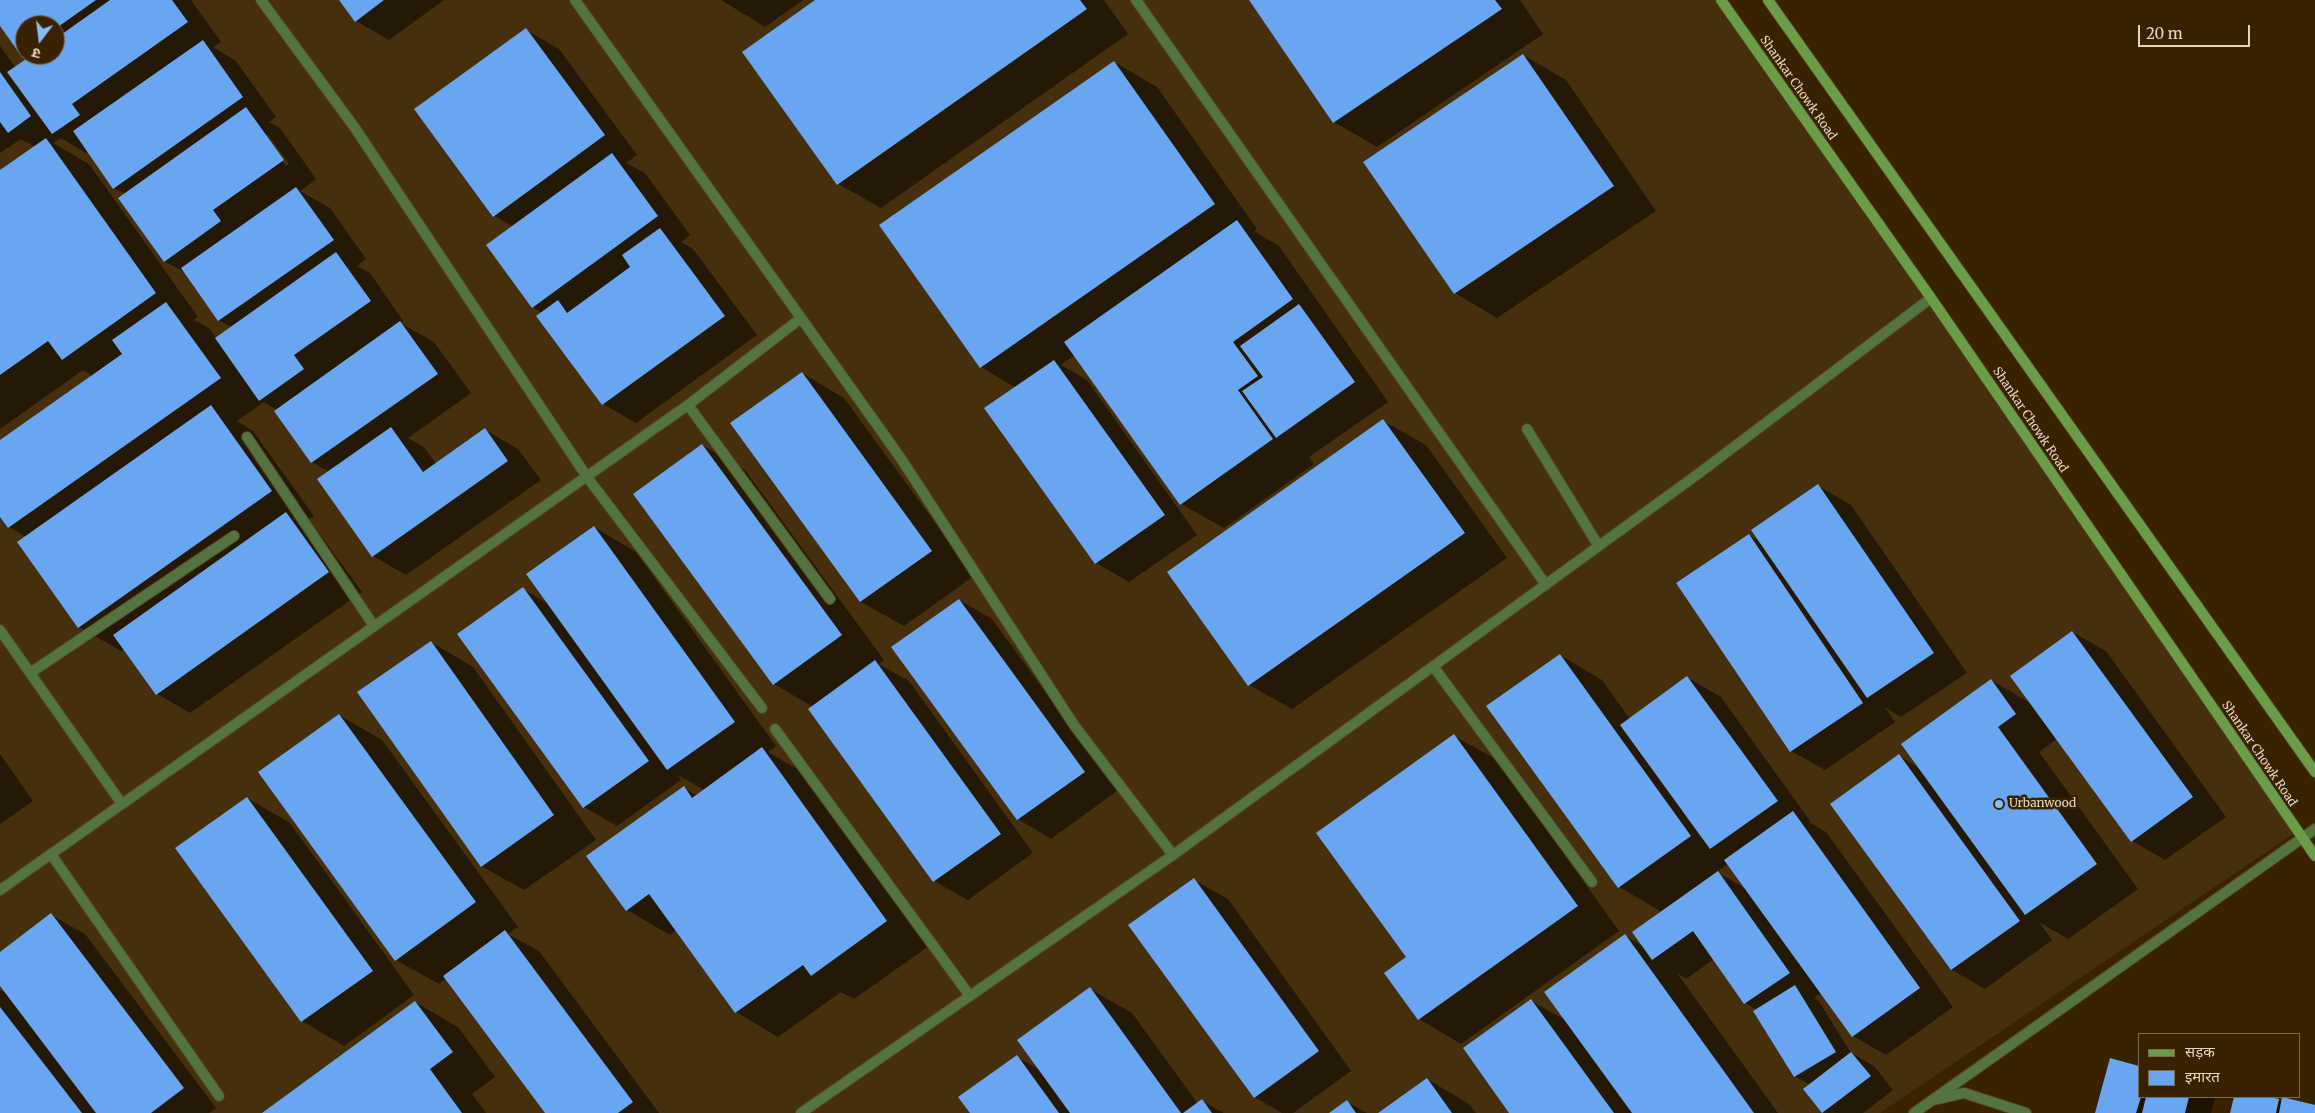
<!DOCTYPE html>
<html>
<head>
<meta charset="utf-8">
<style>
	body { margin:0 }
	#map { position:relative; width:2315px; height:1113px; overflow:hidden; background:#392200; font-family:Merriweather,"Noto Sans Devanagari",serif }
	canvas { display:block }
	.legend { position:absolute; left:2138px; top:1033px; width:162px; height:65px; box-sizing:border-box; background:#392200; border:1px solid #7d6a4e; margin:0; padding:6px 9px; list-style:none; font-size:15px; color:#e4d5c2 }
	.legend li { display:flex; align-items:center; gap:10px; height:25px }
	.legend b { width:25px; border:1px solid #7d6a4e }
	.north { position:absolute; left:15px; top:15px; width:50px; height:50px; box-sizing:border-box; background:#392200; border:1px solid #7d6a4e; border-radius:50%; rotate:195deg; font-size:14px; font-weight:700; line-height:20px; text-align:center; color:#e4d5c2 }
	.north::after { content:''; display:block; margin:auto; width:18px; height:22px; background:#87bbfb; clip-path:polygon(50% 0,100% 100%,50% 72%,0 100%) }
	.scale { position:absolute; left:2138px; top:25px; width:112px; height:22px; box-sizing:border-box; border:2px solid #e4d5c2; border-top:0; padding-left:6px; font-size:15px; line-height:18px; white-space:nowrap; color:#e4d5c2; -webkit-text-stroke:4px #392200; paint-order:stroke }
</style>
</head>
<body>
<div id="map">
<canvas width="2315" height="1113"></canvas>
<ul class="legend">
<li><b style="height:6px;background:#6b9d49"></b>सड़क</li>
<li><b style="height:14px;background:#69a6f1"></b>इमारत</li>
</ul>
<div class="north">उ</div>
<div class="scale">20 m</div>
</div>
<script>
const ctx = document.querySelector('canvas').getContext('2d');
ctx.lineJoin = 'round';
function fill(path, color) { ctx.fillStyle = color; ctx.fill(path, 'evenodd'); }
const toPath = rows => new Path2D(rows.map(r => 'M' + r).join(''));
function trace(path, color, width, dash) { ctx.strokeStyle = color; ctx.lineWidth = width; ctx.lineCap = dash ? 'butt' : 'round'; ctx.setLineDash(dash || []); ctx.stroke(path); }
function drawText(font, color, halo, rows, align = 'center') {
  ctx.font = font + ' Merriweather,serif'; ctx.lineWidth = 5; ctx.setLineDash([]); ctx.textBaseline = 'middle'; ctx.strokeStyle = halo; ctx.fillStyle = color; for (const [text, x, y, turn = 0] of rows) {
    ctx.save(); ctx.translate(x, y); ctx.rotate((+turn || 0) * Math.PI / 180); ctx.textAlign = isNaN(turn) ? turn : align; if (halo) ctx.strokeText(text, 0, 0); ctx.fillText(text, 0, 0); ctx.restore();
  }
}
const built = toPath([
	[0,0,1718,0,2302,828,1880,1113,0,1113],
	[25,25,55,25,55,55,25,55]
]);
const shadow = toPath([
	[0,0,191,0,221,42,213,47,236,61,276,117,269,122,280,128,316,179,300,191,330,208,366,259,357,266,370,273,403,321,400,323,434,342,471,393,408,438,424,447,436,464,485,430,518,449,541,480,406,575,373,556,329,472,312,462,276,411,277,410,264,402,237,421,253,431,314,516,303,523,319,533,362,592,190,713,157,694,125,649,121,651,79,627,26,537,9,527,0,514,0,442,93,376,83,370,0,429,0,172,35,147,21,139,0,153,0,46,16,68,30,58,21,53,0,24],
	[25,25,55,25,55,55,25,55],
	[265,135,268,135,289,164,286,166],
	[61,138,86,153,88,151,114,188,126,194,164,261,186,273,219,320,231,327,216,338,209,328,194,320,198,317,89,164,53,143],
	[340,0,444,0,389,40,356,21],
	[721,0,803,0,765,27],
	[817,0,1104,0,1128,34,881,208,838,184],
	[1251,0,1520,0,1543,34,1377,147,1334,122],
	[526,30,559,49,637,155,626,163,645,173,690,235,681,242,693,249,757,335,636,423,603,404,542,313,533,307,513,226,494,216],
	[1523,55,1566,80,1656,211,1497,318,1455,293],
	[1114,62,1157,87,1257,229,1254,231,1279,246,1388,402,1309,457,1314,464,1224,528,1181,504,1075,355,1061,365,1087,380,1197,535,1129,582,1096,563,1016,388,981,367],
	[802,373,844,398,974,576,904,626,861,602,732,424],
	[1383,421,1426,445,1507,558,1292,709,1249,685],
	[702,445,745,470,884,660,879,664,909,681,1033,853,968,900,934,881,813,707,774,684],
	[1818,486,1851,505,1967,673,1901,717,1885,707,1895,722,1825,770,1791,751,1749,535,1761,542],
	[594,527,636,552,776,746,768,752,804,773,929,946,854,999,841,992,778,1037,736,1012,676,930,670,935,627,910,588,856,684,788,697,796,704,790,678,775,681,780,617,826,584,807,523,589,549,604],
	[959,600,992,619,1117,791,1051,839,1018,819],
	[2072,632,2106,651,2226,817,2165,860,2132,841,2057,739,2039,752,2138,889,2068,939,2039,922,2052,940,1985,989,1952,970,1832,804,1899,756,1919,768,1991,680,2032,704],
	[431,642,473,667,596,840,524,890,481,866],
	[1560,655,1602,680,1630,719,1688,678,1721,697,1810,821,1809,822,1826,832,1953,1007,1886,1055,1853,1036,1821,993,1814,998,1818,1000,1851,1053,1874,1066,1893,1090,1863,1113,1824,1113,1805,1089,1810,1085,1795,1076,1757,1010,1745,1003,1714,959,1686,979,1677,973,1778,1113,1511,1113,1531,1001,1567,1021,1625,936,1644,947,1662,912,1619,887],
	[1728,864,1746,889,1717,872],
	[339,715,382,740,518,927,508,934,539,951,659,1113,547,1113,447,978,439,984,396,960],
	[1454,736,1497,760,1619,931,1461,1044,1419,1019,1408,958],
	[0,754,33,801,0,824],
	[247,798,290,823,414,995,344,1046,302,1021],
	[1194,880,1228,899,1351,1071,1293,1113,1282,1113,1254,1097],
	[51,915,85,934,216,1108,209,1113,1,1113,0,990,8,994,0,984,0,954],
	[1090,989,1132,1013,1198,1104,1202,1101,1224,1113,971,1113,1017,1057,1040,1070],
	[415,1002,458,1027,495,1077,472,1094,486,1113,264,1113],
	[1427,1079,1469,1104,1476,1113,1380,1113],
	[2139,1097,2215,1097,2211,1113,2096,1113],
	[2235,1097,2264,1097,2282,1102,2315,1106,2315,1113,2232,1113],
	[1347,1102,1367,1113,1331,1113]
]);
const building = toPath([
	[0,0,96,0,55,29,55,25,25,25,25,50,20,54,0,26],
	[110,0,172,0,188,22,72,104,80,115,52,134,7,72,32,55,55,55,55,39],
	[339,0,384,0,355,22],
	[815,0,1080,0,1087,9,837,185,742,52],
	[1249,0,1495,0,1502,9,1333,123],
	[526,28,605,135,493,217,414,109],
	[203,40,243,97,113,189,73,131],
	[1523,54,1614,186,1454,294,1363,162],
	[1114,61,1215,204,980,368,879,225],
	[0,72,31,116,8,133,0,122],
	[246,107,284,160,213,210,221,221,164,262,118,198],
	[46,138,156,293,62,360,48,341,0,375,0,170],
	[612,153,658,216,532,308,486,245],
	[296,187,334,240,218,321,181,268],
	[1237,220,1293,299,1233,342,1258,376,1238,390,1273,439,1180,505,1064,342],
	[660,228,725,316,602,405,536,316,558,300,567,313,630,267,622,255],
	[336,252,371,301,294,355,304,369,259,401,215,338],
	[166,302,221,378,8,528,0,517,0,440,122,354,112,340],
	[1299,304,1355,382,1276,438,1242,391,1263,377,1240,346],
	[400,321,438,374,311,463,274,411],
	[1054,360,1165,515,1095,564,984,408],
	[802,372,932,551,860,602,730,423],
	[211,405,272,491,78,628,17,542],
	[1383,419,1465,533,1248,686,1167,572],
	[391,427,423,472,485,428,508,461,372,557,317,479],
	[702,444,842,635,773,685,633,494],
	[1818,484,1934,653,1867,698,1751,530],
	[286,512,329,572,156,695,113,635],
	[594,526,735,722,667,770,526,574],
	[1749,534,1863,703,1790,752,1676,583],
	[523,587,649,761,583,808,457,634],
	[959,599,1085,772,1017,820,891,647],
	[2072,631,2193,797,2131,842,2010,676],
	[431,641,554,815,481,867,357,692],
	[1560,654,1691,836,1618,888,1486,706],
	[875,660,1001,834,933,882,808,709],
	[1687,676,1778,801,1710,849,1620,725],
	[1991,679,2016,714,1998,727,2097,864,2025,915,1901,744],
	[339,714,476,902,395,961,258,772],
	[1454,734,1578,906,1418,1020,1384,973,1406,957,1316,833],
	[762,747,887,921,811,976,803,965,735,1013,649,894,626,911,586,856,684,786,692,798],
	[1899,754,2020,921,1951,970,1830,804],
	[247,797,373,971,301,1022,175,848],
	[1793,811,1920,988,1852,1037,1724,860],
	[1718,871,1790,973,1744,1004,1693,931,1652,960,1632,932],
	[1194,878,1319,1051,1254,1098,1128,925],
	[51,913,184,1088,151,1113,96,1113,0,986,0,952],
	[505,930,633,1102,618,1113,545,1113,443,976],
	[1625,934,1754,1113,1632,1113,1544,992],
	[1795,985,1836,1052,1794,1077,1753,1011],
	[1090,987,1181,1113,1070,1113,1017,1040],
	[1531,999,1614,1113,1509,1113,1463,1048],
	[415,1001,453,1052,430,1069,462,1113,262,1113],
	[0,1007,82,1113,0,1113],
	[1851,1052,1871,1076,1822,1113,1803,1089],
	[1017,1055,1059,1113,970,1113,958,1097],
	[2110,1058,2139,1066,2139,1097,2141,1097,2136,1113,2095,1113],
	[1427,1078,1452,1113,1378,1113],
	[2146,1097,2189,1097,2185,1113,2142,1113],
	[2234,1097,2270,1097,2279,1099,2276,1113,2230,1113],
	[2282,1097,2315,1105,2315,1113,2279,1113],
	[1202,1099,1212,1113,1183,1113],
	[1347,1100,1356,1113,1329,1113]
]);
const service = toPath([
	[261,0,355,128,587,477,762,708],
	[575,0,902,460,1074,725,1173,855],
	[1136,0,1546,585],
	[688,405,830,599],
	[1527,429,1598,545],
	[247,437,374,626],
	[0,630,122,804],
	[1433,666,1592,882],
	[30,673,234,536],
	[775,729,970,996],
	[51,854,219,1096],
	[0,890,688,405,800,319],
	[801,1113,1173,855,1698,474,1931,298]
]);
const minor = toPath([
	[1933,1100,1964,1093,2026,1113]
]);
const tertiary = toPath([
	[1914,1113,2315,829]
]);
const secondary = toPath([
	[1721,0,1931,298,2315,856],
	[1768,0,2315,772]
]);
const markers = [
	[1999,804,5,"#87bbfb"]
];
const streetNames = [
	["Shankar Chowk Road",1798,88,55],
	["Shankar Chowk Road",2030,420,56],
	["Shankar Chowk Road",2259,754,56]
];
const poiNames = [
	["Urbanwood",2009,804]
];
fill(built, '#452f0d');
fill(shadow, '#0007');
fill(building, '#69a6f1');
trace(service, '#543f1f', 12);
trace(minor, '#543f1f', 12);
trace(tertiary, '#543f1f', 12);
trace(secondary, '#543f1f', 12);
trace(service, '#537340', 10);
trace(minor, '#537340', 10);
trace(tertiary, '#537340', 10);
trace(secondary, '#6b9d49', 10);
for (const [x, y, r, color] of markers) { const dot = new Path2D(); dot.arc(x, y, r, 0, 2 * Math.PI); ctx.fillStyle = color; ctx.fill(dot); trace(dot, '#392200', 2); }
drawText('12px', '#e4d5c2', '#392200', streetNames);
drawText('12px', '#e4d5c2', '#392200', poiNames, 'left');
</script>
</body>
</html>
